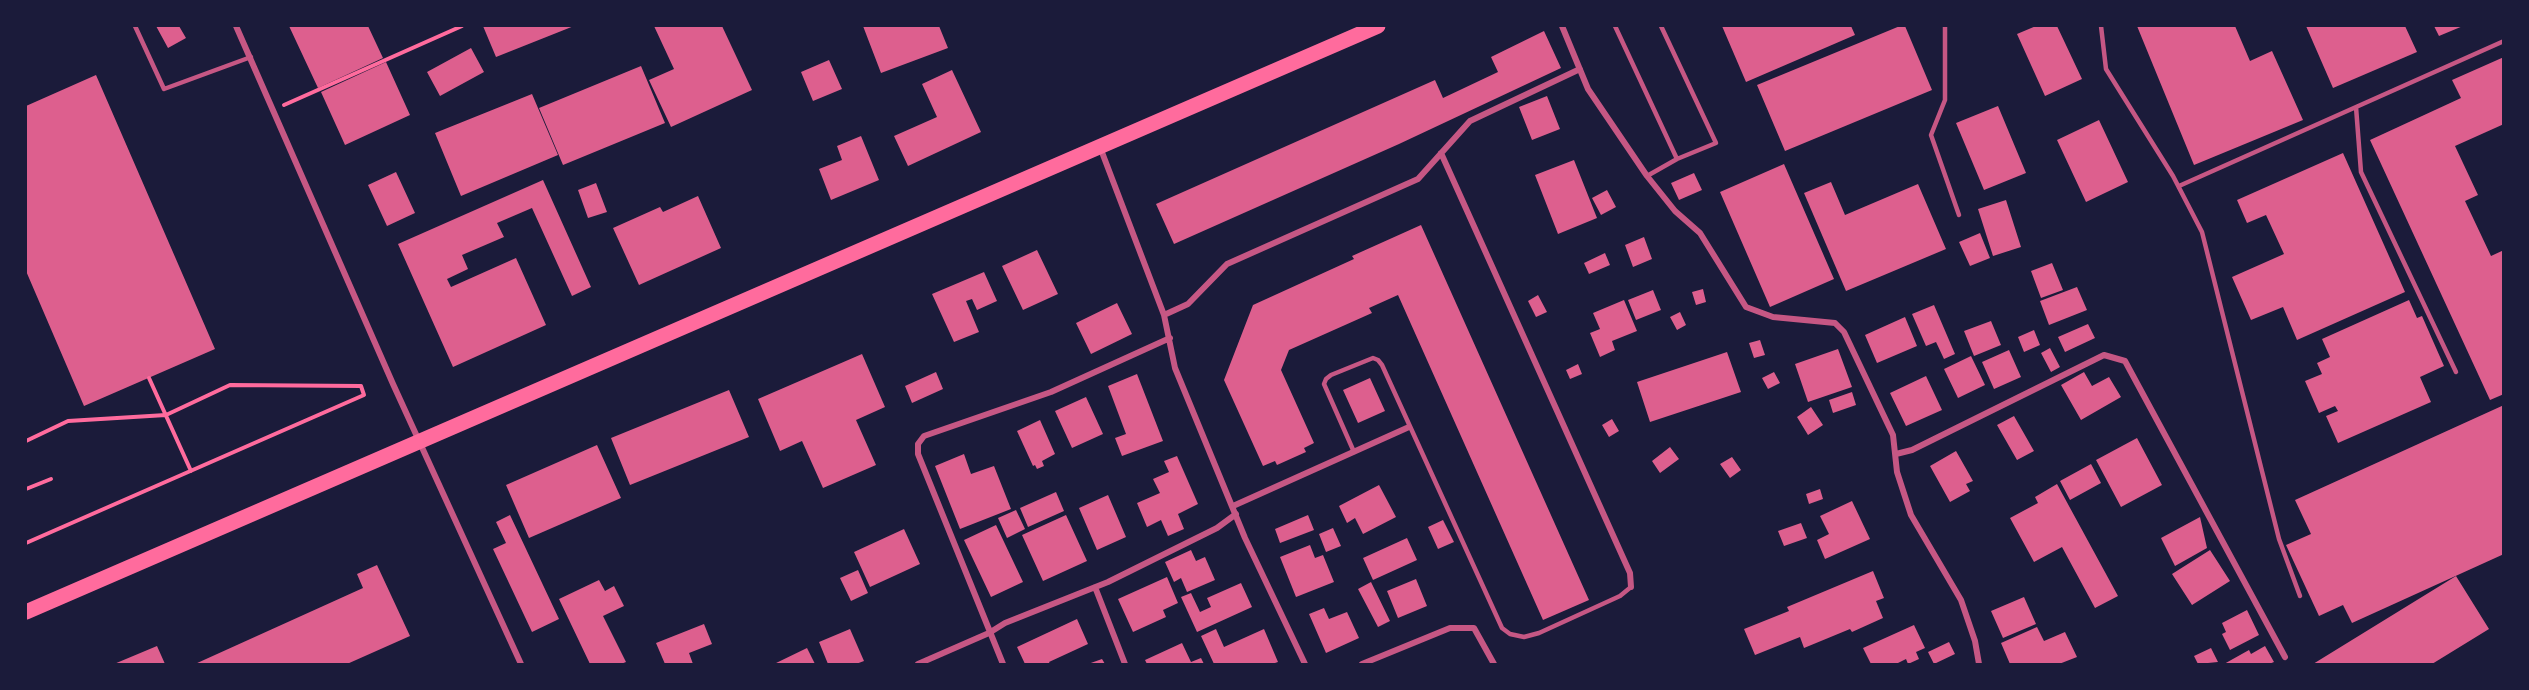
<!DOCTYPE html>
<html>
<head>
<meta charset="utf-8">
<style>
	body { margin:0 }
	#map { position:relative; width:2529px; height:690px; overflow:hidden; background:#1b1b3a; font-family:"Nunito Sans",sans-serif }
	canvas { display:block }
	.frame { position:absolute; inset:0; border:27px solid #1b1b3a; pointer-events:none }
</style>
</head>
<body>
<div id="map">
<canvas width="2529" height="690"></canvas>
<div class="frame"></div>
</div>
<script>
const ctx = document.querySelector('canvas').getContext('2d');
ctx.lineJoin = 'round';
function fill(path, color) { ctx.fillStyle = color; ctx.fill(path, 'evenodd'); }
const toPath = rows => new Path2D(rows.map(r => 'M' + r).join(''));
function trace(path, color, width, dash) { ctx.strokeStyle = color; ctx.lineWidth = width; ctx.lineCap = dash ? 'butt' : 'round'; ctx.setLineDash(dash || []); ctx.stroke(path); }
const building = toPath([
	[156,26,179,26,186,38,168,48],
	[289,26,368,26,383,58,318,88],
	[483,26,574,26,496,57],
	[654,26,722,26,752,90,671,127,649,80,674,69],
	[863,26,939,26,948,48,881,73],
	[1722,26,1851,26,1855,35,1746,82],
	[1900,26,1905,26,1932,90,1785,151,1757,85],
	[2036,26,2057,26,2082,79,2045,96,2017,34],
	[2137,26,2235,26,2250,61,2272,51,2303,120,2194,165],
	[2306,26,2405,26,2417,52,2333,88],
	[2434,26,2463,26,2439,36],
	[1544,31,1561,68,1399,144,1174,244,1156,204,1435,80,1443,98,1498,72,1491,57],
	[471,48,484,72,440,96,427,72],
	[2504,57,2504,124,2455,146,2478,195,2465,201,2491,256,2504,250,2504,394,2490,400,2370,140,2461,98,2452,80],
	[829,60,842,89,813,101,801,72],
	[386,62,410,115,345,145,321,92],
	[641,66,665,123,563,165,539,108],
	[952,70,981,132,908,166,894,136,937,117,922,84],
	[96,75,215,349,84,406,26,271,26,106],
	[532,94,558,155,461,196,435,133],
	[1547,96,1560,129,1532,140,1519,107],
	[1998,106,2026,173,1984,190,1956,123],
	[2099,120,2128,182,2086,202,2057,140],
	[861,136,879,180,831,200,819,169,842,160,837,146],
	[2343,153,2405,292,2297,340,2283,307,2251,320,2232,277,2284,254,2266,215,2247,223,2237,200],
	[1574,160,1597,218,1558,234,1535,175],
	[1784,164,1834,279,1770,307,1720,192],
	[396,172,415,213,387,226,368,185],
	[1694,173,1702,190,1679,200,1671,183],
	[543,180,591,287,572,296,532,208,497,223,504,237,462,255,468,269,447,279,451,287,516,258,546,325,453,367,398,244],
	[1831,182,1845,215,1918,184,1946,249,1846,291,1804,193],
	[596,183,607,212,588,218,578,190],
	[1607,190,1616,207,1601,215,1592,198],
	[698,196,721,248,639,285,613,228,660,207,663,212],
	[2006,200,2021,247,1993,256,1978,209],
	[1421,225,1589,600,1543,620,1398,295,1369,308,1372,313,1289,350,1281,370,1314,443,1304,448,1306,452,1277,465,1275,461,1263,466,1224,380,1253,305,1354,259,1352,256],
	[1980,233,1990,258,1970,266,1959,242],
	[1644,237,1652,259,1633,267,1625,245],
	[1037,250,1058,294,1023,310,1002,266],
	[1605,253,1610,265,1589,274,1584,263],
	[2052,263,2063,290,2041,298,2031,271],
	[984,272,997,301,977,310,972,299,966,301,979,332,954,342,932,294],
	[2077,287,2087,310,2049,325,2040,301],
	[1703,289,1706,302,1696,305,1692,292],
	[1653,290,1661,310,1636,320,1628,300],
	[1538,295,1547,312,1536,317,1528,301],
	[1624,300,1637,331,1612,341,1615,350,1600,357,1590,333,1600,329,1593,313],
	[2409,300,2417,318,2422,316,2444,366,2420,377,2431,402,2338,443,2326,416,2338,411,2335,406,2319,413,2305,381,2322,374,2317,363,2330,357,2322,339],
	[1117,303,1132,334,1091,354,1076,323],
	[1934,305,1955,354,1944,359,1936,342,1926,346,1912,314],
	[1680,312,1686,325,1677,330,1670,317],
	[1905,317,1917,346,1877,363,1865,335],
	[1991,321,2001,345,1974,356,1964,331],
	[2088,324,2095,338,2065,352,2058,337],
	[2034,330,2040,345,2024,352,2018,337],
	[1760,340,1765,355,1754,358,1749,343],
	[2050,348,2060,367,2051,372,2041,353],
	[1838,349,1852,387,1808,402,1795,364],
	[2009,350,2021,377,1994,389,1982,362],
	[1727,352,1741,392,1650,422,1637,382],
	[862,354,885,407,856,420,876,465,823,488,802,441,780,451,758,399],
	[1971,356,1985,385,1958,398,1944,369],
	[1578,364,1582,374,1570,379,1566,370],
	[936,372,943,389,912,403,905,386],
	[1774,372,1780,383,1768,389,1762,378],
	[2084,372,2092,386,2109,377,2121,397,2081,420,2061,385],
	[1137,374,1163,441,1122,456,1115,438,1126,434,1108,386],
	[1926,376,1942,410,1906,426,1890,393],
	[1370,378,1385,411,1358,423,1343,390],
	[729,390,749,437,630,485,611,438],
	[1852,392,1856,405,1833,413,1829,400],
	[1086,397,1103,434,1072,448,1055,411],
	[2504,405,2504,554,2352,623,2343,605,2319,616,2286,545,2311,534,2295,500],
	[1811,407,1823,425,1808,435,1797,417],
	[2014,416,2034,451,2017,460,1997,425],
	[1612,419,1619,431,1609,437,1602,425],
	[1040,420,1055,454,1042,461,1044,466,1037,469,1035,465,1033,466,1017,431],
	[2137,438,2162,485,2121,507,2096,460],
	[597,445,621,498,529,538,506,485],
	[1670,447,1679,459,1660,473,1652,461],
	[1956,451,1973,481,1966,484,1970,491,1950,502,1930,466],
	[964,454,971,474,994,466,1011,509,960,529,935,466],
	[1177,456,1198,504,1178,514,1184,529,1168,536,1161,520,1147,527,1137,503,1160,493,1153,479,1169,472,1164,461],
	[1732,457,1741,470,1730,478,1720,464],
	[2091,464,2101,483,2070,500,2060,481],
	[2057,484,2118,596,2095,608,2062,547,2034,562,2010,518,2038,503,2035,497],
	[1379,485,1396,517,1363,534,1355,518,1347,523,1339,506],
	[1820,489,1823,499,1809,504,1806,494],
	[1056,492,1064,511,1028,527,1020,508],
	[1108,495,1126,537,1097,550,1079,508],
	[1852,501,1870,539,1825,559,1817,540,1829,534,1820,516],
	[1016,510,1025,529,1007,538,998,518],
	[510,515,559,619,532,632,493,549,506,543,496,522],
	[1066,515,1087,561,1043,581,1022,535],
	[1308,515,1314,530,1280,543,1275,529],
	[2200,517,2207,548,2175,566,2161,538],
	[1443,520,1454,542,1438,549,1428,527],
	[1801,523,1807,538,1784,546,1778,531],
	[996,525,1023,582,991,597,964,540],
	[1333,528,1341,546,1326,552,1319,534],
	[904,529,920,564,870,587,854,552],
	[1407,538,1417,560,1373,580,1363,558],
	[1310,545,1315,558,1323,555,1334,582,1296,597,1280,557],
	[1191,550,1196,561,1205,557,1215,580,1187,592,1181,578,1174,582,1165,562],
	[2210,550,2230,581,2192,605,2172,574],
	[377,565,410,636,347,664,195,664,363,588,357,574],
	[858,570,868,593,851,601,840,578],
	[1873,571,1884,598,1876,601,1883,618,1852,632,1850,629,1804,648,1800,637,1755,655,1744,629,1789,611,1787,607],
	[2456,576,2489,629,2432,664,2313,664],
	[1167,577,1178,603,1163,610,1166,617,1133,632,1118,599],
	[1416,579,1427,606,1398,618,1387,591],
	[599,580,605,591,614,586,624,606,603,616,626,662,621,664,590,664,559,599],
	[1371,582,1390,621,1378,627,1358,589],
	[1241,583,1252,607,1197,632,1181,597,1191,593,1200,612,1211,607,1207,598],
	[2024,597,2036,624,2003,638,1991,611],
	[1324,608,1329,619,1347,612,1359,638,1326,653,1309,614],
	[2247,610,2259,635,2230,650,2222,634,2226,632,2222,623],
	[1077,619,1088,644,1049,662,1050,664,1025,664,1017,647],
	[704,624,712,644,689,653,693,664,665,664,656,643],
	[1914,625,1925,648,1916,652,1919,659,1908,664,1906,659,1898,663,1899,664,1871,664,1863,648],
	[2037,627,2044,641,2065,632,2077,657,2059,664,2010,664,2001,643],
	[850,629,864,661,856,664,828,664,819,642],
	[1216,629,1224,647,1264,629,1278,662,1272,664,1214,664,1201,636],
	[1949,642,1955,654,1934,664,1928,652],
	[1182,643,1191,662,1201,658,1204,664,1147,664,1145,660],
	[157,646,165,664,114,664],
	[2265,646,2274,662,2269,664,2224,664,2249,650,2251,654],
	[807,648,815,664,774,664],
	[2211,648,2218,662,2198,664,2194,656],
	[1102,659,1105,664,1088,664]
]);
const path = toPath([
	[284,105,462,26],
	[149,378,191,471],
	[26,441,68,421,166,415,230,385,361,386,364,395,26,543],
	[26,489,51,479]
]);
const service = toPath([
	[135,26,164,89,251,57],
	[1615,26,1677,159],
	[1945,26,1945,100,1931,135,1959,215],
	[2101,26,2106,69,2173,176,2202,232,2279,539,2300,596],
	[2356,107,2361,172,2456,372],
	[1647,176,1677,159,1716,143,1661,26],
	[2179,186,2504,41],
	[1354,452,1324,384,1326,379,1331,375,1373,358,1378,360,1382,365,1502,628,1510,634,1524,637,1539,633,1620,596,1631,587]
]);
const minor = toPath([
	[236,26,393,384,521,664],
	[1562,26,1588,89,1647,176,1675,211,1700,233,1746,307,1773,317,1835,323,1844,332,1893,435,1897,472,1911,515,1961,600,1975,641,1979,664],
	[1100,147,1164,315,1175,368,1245,538,1305,664],
	[1441,153,1630,573,1631,587],
	[1164,315,1188,304,1227,264,1418,179,1470,121,1580,69],
	[1896,454,1912,450,2104,355,2125,361,2285,657],
	[1233,506,1409,427],
	[1095,587,1125,664],
	[918,664,989,633,1005,623,1108,582,1217,528,1236,514],
	[1003,664,918,454,918,444,924,436,1051,392,1170,338],
	[1362,664,1450,628,1474,628,1494,664]
]);
const primary = toPath([
	[26,612,1378,26]
]);
fill(building, '#dd5f8e');
trace(path, '#ff6b9d', 4);
trace(service, '#c65784', 4.5);
trace(minor, '#c65784', 6);
trace(primary, '#ff6b9d', 15);
</script>
</body>
</html>
